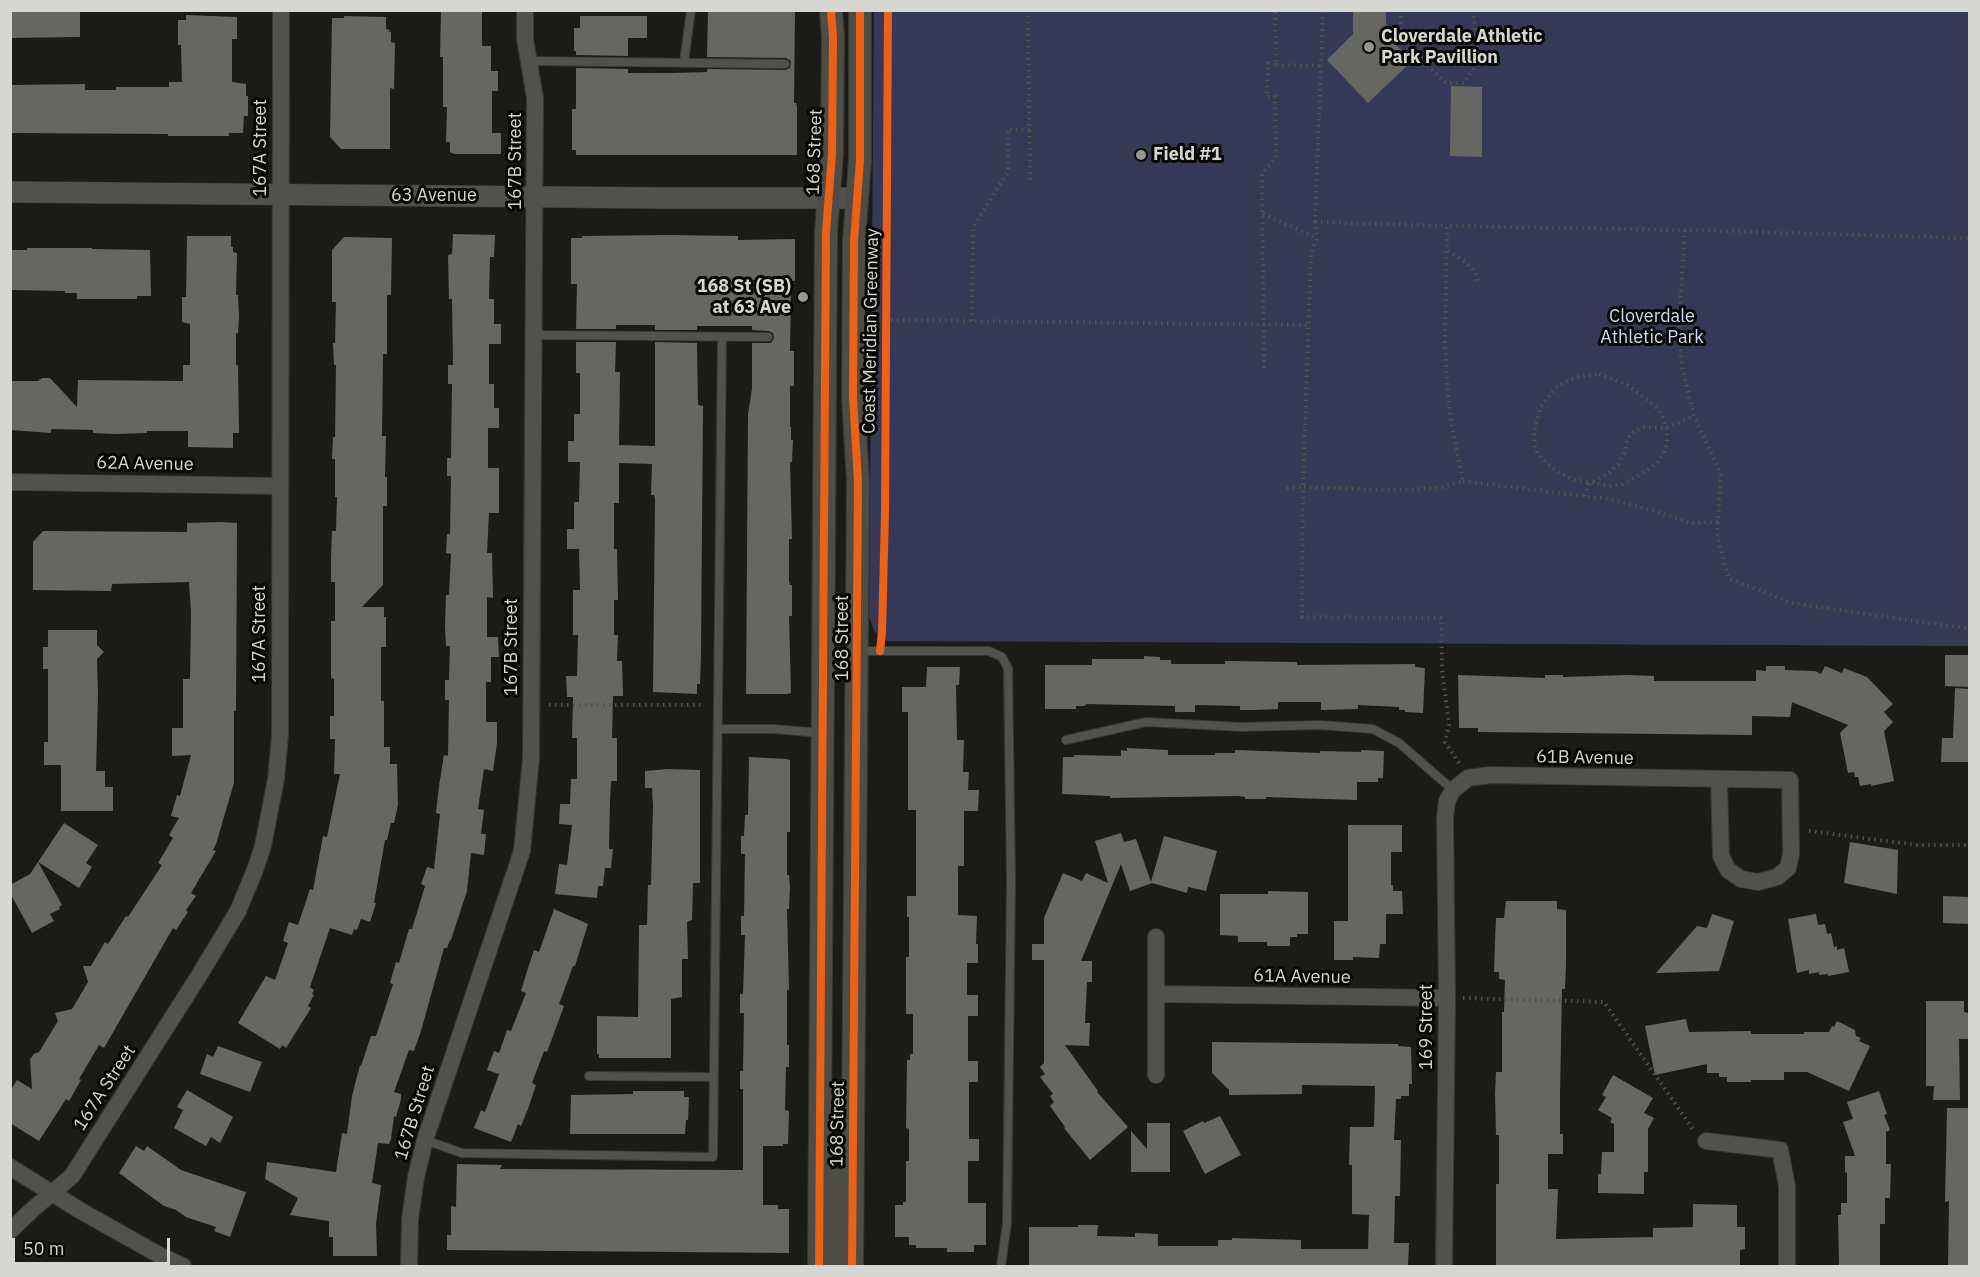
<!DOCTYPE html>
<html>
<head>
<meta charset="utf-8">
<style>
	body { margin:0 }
	#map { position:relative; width:1980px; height:1277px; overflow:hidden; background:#1b1c18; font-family:"IBM Plex Sans",sans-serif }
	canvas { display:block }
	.frame { position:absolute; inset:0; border:12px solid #d6d6d3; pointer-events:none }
	.scale { position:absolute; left:12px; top:1238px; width:158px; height:27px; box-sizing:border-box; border:3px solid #d6d6d3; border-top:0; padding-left:8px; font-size:18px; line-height:21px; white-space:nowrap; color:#d6d6d3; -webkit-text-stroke:4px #070705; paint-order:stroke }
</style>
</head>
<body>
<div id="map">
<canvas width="1980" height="1277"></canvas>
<div class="frame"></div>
<div class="scale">50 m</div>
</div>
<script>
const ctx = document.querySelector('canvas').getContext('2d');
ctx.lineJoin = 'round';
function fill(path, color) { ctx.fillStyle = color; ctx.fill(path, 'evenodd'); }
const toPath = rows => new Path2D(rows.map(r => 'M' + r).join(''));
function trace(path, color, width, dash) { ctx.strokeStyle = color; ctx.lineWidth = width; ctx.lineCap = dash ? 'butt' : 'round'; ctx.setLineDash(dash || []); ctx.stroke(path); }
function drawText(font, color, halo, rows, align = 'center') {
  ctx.font = font + ' "IBM Plex Sans",sans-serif'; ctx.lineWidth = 6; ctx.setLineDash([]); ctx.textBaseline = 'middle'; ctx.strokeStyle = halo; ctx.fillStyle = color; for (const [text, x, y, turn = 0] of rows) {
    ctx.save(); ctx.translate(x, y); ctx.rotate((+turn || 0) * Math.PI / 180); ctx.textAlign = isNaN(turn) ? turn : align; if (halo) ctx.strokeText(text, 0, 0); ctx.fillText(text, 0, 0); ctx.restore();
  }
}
const green = toPath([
	[874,11,1969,11,1969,646,886,641,874,631,869,616]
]);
const building = toPath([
	[10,10,80,10,80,37,10,38],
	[441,10,482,10,482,46,491,46,491,71,498,71,498,91,492,91,492,133,501,133,501,154,454,154,450,152,450,142,446,142,447,107,443,107,443,57,440,57],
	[708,10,795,10,794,103,796,103,797,107,797,155,576,155,576,150,572,150,572,109,576,109,576,68,628,69,628,73,673,73,707,72,707,69,785,70,790,68,791,61,786,58,707,57],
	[1353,10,1386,10,1386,35,1412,61,1368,103,1327,60,1353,34],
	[186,15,237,17,237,39,232,39,232,82,246,84,246,96,248,96,248,116,244,116,243,133,229,133,229,136,168,136,168,134,10,133,10,85,85,84,85,90,116,90,116,87,169,87,169,82,182,82,181,45,178,45,178,20,186,20],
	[344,16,386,17,386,29,390,30,389,32,391,32,391,42,395,43,394,89,390,88,390,149,341,149,330,137,332,18,344,18],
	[580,16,647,16,647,38,628,38,628,56,576,55,576,51,574,51,574,28,580,28],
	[1451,86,1482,87,1482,157,1450,156],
	[453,234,495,235,494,257,490,257,489,299,494,299,494,324,501,324,501,344,489,344,489,384,494,384,494,408,499,408,499,428,488,428,488,468,499,468,499,513,489,513,487,553,492,553,493,598,487,597,487,637,498,637,499,657,491,657,491,682,486,682,486,722,497,722,497,743,493,771,484,769,478,809,484,810,481,834,486,834,484,855,471,853,467,891,451,940,450,940,447,948,444,948,421,1031,414,1051,409,1050,394,1092,401,1094,401,1099,396,1117,394,1116,391,1139,389,1144,378,1143,372,1183,381,1185,376,1224,377,1256,333,1256,333,1237,329,1237,329,1221,290,1215,298,1198,265,1179,267,1162,336,1172,342,1133,347,1134,352,1096,360,1065,361,1066,371,1036,376,1036,393,984,390,983,396,962,399,963,409,929,412,929,425,886,421,884,427,867,434,869,440,814,436,813,439,786,444,755,448,756,449,700,445,700,445,680,449,680,450,646,446,646,445,626,446,595,449,595,451,554,446,553,447,534,450,534,451,476,447,476,447,458,451,458,452,384,448,384,448,365,453,365,452,299,449,299,448,255,452,254],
	[668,235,738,236,738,240,795,239,795,281,791,281,790,351,794,351,794,386,790,386,790,427,791,427,791,440,793,440,792,462,790,462,792,539,789,539,789,581,790,585,792,585,792,616,789,616,791,693,787,694,746,694,748,415,752,388,752,343,771,343,774,338,773,333,769,331,752,330,752,326,697,326,697,330,655,330,655,325,616,325,616,329,576,329,577,284,571,284,571,238,582,238,582,236],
	[187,236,231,236,231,247,233,247,233,252,237,253,236,295,238,295,239,318,238,333,236,333,236,365,238,365,239,433,233,433,233,448,188,447,188,431,147,431,147,433,115,434,93,433,93,430,51,429,51,433,10,430,10,381,38,381,42,378,50,378,77,407,78,380,183,381,183,365,190,365,190,324,182,322,182,297,186,297],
	[344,237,392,238,391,295,387,295,387,354,383,354,382,436,386,436,385,477,387,477,387,506,383,506,383,585,362,607,384,607,384,617,386,617,386,647,381,647,381,701,384,701,384,747,390,747,390,764,397,764,398,805,394,823,391,823,387,840,385,840,374,903,376,903,370,922,361,919,357,930,354,929,352,935,330,928,310,987,314,990,312,994,314,995,308,1006,311,1008,286,1048,282,1045,280,1049,238,1023,266,976,275,980,288,943,283,941,289,922,298,925,310,889,313,890,323,836,327,837,340,774,334,774,335,739,330,739,330,716,334,716,334,679,331,678,331,621,335,621,335,582,331,582,331,560,332,531,336,531,337,497,335,497,335,459,332,459,333,437,335,437,336,365,334,365,333,343,335,343,336,302,332,302,332,250],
	[27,248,92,248,92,249,150,250,151,296,137,296,137,299,77,299,77,293,65,293,65,291,10,290,10,250,27,250],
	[576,342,616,342,615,372,620,372,619,445,655,446,655,342,697,343,698,405,703,406,701,654,700,684,697,684,697,694,653,692,655,499,654,495,651,495,652,464,619,463,619,503,614,503,614,549,617,549,618,600,614,600,614,635,618,635,617,661,622,661,623,696,613,696,612,738,617,738,617,781,611,781,610,800,609,849,613,849,611,868,605,868,603,886,598,886,597,898,555,894,559,864,567,865,572,825,559,824,560,804,570,804,571,779,577,779,577,738,572,738,573,697,567,697,566,676,577,676,578,635,573,635,573,590,580,590,579,549,567,549,567,529,574,529,574,502,579,502,580,462,568,462,568,441,574,441,574,414,580,414,580,373,576,373],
	[220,522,237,523,236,711,234,711,234,783,216,844,213,850,216,851,191,893,196,896,186,910,188,912,176,930,173,928,104,1048,99,1045,79,1079,81,1080,69,1101,66,1099,39,1141,10,1123,10,1091,17,1080,32,1089,30,1059,34,1054,39,1052,58,1021,55,1013,72,1009,88,982,83,966,91,966,105,942,108,944,126,916,128,917,162,865,158,863,173,838,169,835,179,818,171,816,177,795,180,796,191,755,172,756,172,728,183,728,183,679,190,679,191,612,189,582,112,584,111,591,33,590,33,542,43,531,187,532,187,523],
	[48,630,97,630,97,645,104,652,97,659,98,695,96,771,105,771,105,787,113,787,113,811,61,811,61,765,44,765,44,742,48,742,48,669,43,669,43,647,48,647],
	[1945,655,1970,655,1970,687,1945,686],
	[1144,656,1160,657,1160,660,1171,660,1171,664,1225,664,1225,661,1297,662,1297,665,1415,664,1415,667,1425,668,1423,713,1405,712,1405,710,1399,710,1399,707,1358,705,1358,709,1321,710,1321,702,1278,702,1278,709,1255,710,1240,710,1240,706,1195,705,1195,712,1175,712,1175,706,1087,704,1084,706,1076,706,1076,709,1045,709,1045,665,1092,665,1092,659,1144,659],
	[1766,666,1785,666,1785,670,1815,671,1821,674,1825,666,1842,673,1844,668,1867,677,1893,704,1884,712,1893,722,1884,731,1894,781,1871,786,1871,784,1860,786,1858,777,1855,777,1854,772,1848,773,1840,733,1848,725,1792,702,1790,717,1752,716,1752,735,1478,732,1478,728,1459,728,1458,675,1545,678,1545,675,1563,675,1563,677,1626,675,1654,676,1654,681,1756,681,1756,670,1766,671],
	[927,667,960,667,959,685,956,685,957,740,964,740,963,772,969,772,968,790,979,790,978,811,964,811,964,866,958,866,958,915,977,916,976,944,978,944,978,963,967,963,967,995,978,995,978,1016,968,1016,968,1061,978,1061,978,1082,969,1082,969,1139,979,1139,979,1161,968,1161,968,1203,986,1203,986,1245,974,1245,974,1252,947,1252,947,1248,916,1248,916,1245,909,1245,909,1237,895,1237,895,1205,903,1205,903,1202,906,1202,906,1161,909,1161,909,1129,906,1128,907,1060,910,1060,910,1054,913,1054,913,1014,906,1014,906,957,909,957,909,917,907,917,907,896,916,896,916,810,908,810,908,712,902,712,902,687,926,687],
	[1955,688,1970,689,1970,762,1941,762,1942,738,1953,738],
	[1127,748,1168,750,1168,755,1215,755,1215,753,1235,753,1235,750,1320,753,1320,751,1361,752,1361,750,1384,751,1383,778,1378,778,1378,782,1357,782,1357,800,1266,797,1266,799,1245,799,1245,797,1238,796,1110,798,1110,796,1062,794,1063,757,1074,757,1074,755,1121,756,1121,750,1127,751],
	[749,757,786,759,790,760,790,832,787,832,787,875,789,875,790,887,789,909,787,909,789,990,787,990,787,1045,789,1045,789,1067,786,1067,785,1110,789,1111,788,1144,783,1144,783,1146,763,1146,763,1205,778,1205,778,1209,789,1209,789,1253,447,1250,447,1235,451,1235,451,1206,456,1207,457,1164,502,1165,500,1169,743,1170,743,1089,740,1089,740,1071,743,1071,744,1013,740,1013,740,994,743,994,745,935,741,935,741,916,744,916,745,854,741,854,741,836,744,836,745,815,748,815],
	[668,769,700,770,700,883,693,883,692,920,687,922,688,959,682,959,682,997,671,999,671,1058,599,1058,599,1054,597,1054,597,1016,638,1017,639,925,647,925,648,885,651,885,653,806,652,788,645,788,645,771],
	[64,823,98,845,86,863,92,867,79,888,38,862],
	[1348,825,1402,825,1402,852,1391,852,1391,885,1393,885,1393,891,1402,891,1403,914,1386,914,1386,944,1380,944,1379,958,1353,957,1353,960,1334,960,1334,921,1348,921],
	[1121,833,1124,842,1136,839,1151,882,1164,836,1217,851,1206,891,1188,887,1187,893,1152,883,1130,891,1121,864,1081,961,1092,961,1092,982,1087,982,1085,1023,1090,1023,1089,1046,1065,1045,1098,1091,1097,1092,1128,1127,1090,1160,1064,1128,1065,1127,1050,1106,1054,1102,1050,1096,1053,1094,1040,1077,1045,1074,1040,1067,1044,1063,1044,960,1032,960,1032,944,1044,944,1044,918,1063,873,1082,881,1086,873,1108,883,1095,841],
	[1850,842,1898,850,1897,894,1844,883],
	[38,862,62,905,59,907,60,909,50,914,54,921,32,933,10,893,10,885,30,874],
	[1268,891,1308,892,1308,934,1297,934,1297,937,1290,937,1290,946,1267,946,1267,942,1238,942,1238,936,1220,935,1220,894,1268,894],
	[1943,896,1970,897,1970,924,1943,923],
	[1506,901,1557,901,1557,909,1566,910,1566,964,1565,989,1562,989,1560,1095,1560,1134,1563,1134,1563,1154,1548,1154,1548,1189,1558,1189,1556,1239,1653,1237,1653,1228,1693,1227,1693,1204,1737,1205,1737,1227,1745,1227,1745,1249,1740,1250,1740,1266,1496,1266,1496,1184,1499,1184,1499,1135,1496,1135,1495,1094,1496,1072,1502,1072,1502,1012,1504,1012,1505,980,1499,979,1499,972,1494,972,1495,941,1496,918,1504,918],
	[554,909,588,924,575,966,573,966,559,1004,564,1006,547,1052,544,1051,532,1083,536,1085,528,1109,521,1126,518,1124,511,1142,474,1128,481,1110,485,1112,499,1074,487,1070,494,1051,499,1053,507,1030,511,1031,526,993,521,991,528,968,534,950,539,952],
	[1712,914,1734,921,1719,971,1656,973,1697,926,1707,928],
	[1816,914,1818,925,1825,924,1827,934,1831,933,1834,947,1837,946,1837,950,1844,948,1849,972,1828,976,1828,974,1819,975,1819,972,1809,974,1809,970,1797,973,1788,919],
	[1926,1001,1964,1001,1964,1012,1970,1013,1970,1039,1959,1039,1960,1100,1933,1100,1934,1086,1926,1086],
	[1686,1019,1689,1032,1747,1031,1751,1031,1751,1034,1804,1034,1804,1032,1829,1032,1832,1026,1834,1027,1837,1021,1855,1030,1856,1036,1861,1038,1859,1041,1870,1046,1849,1091,1807,1072,1784,1072,1784,1080,1751,1080,1751,1082,1727,1082,1727,1077,1719,1077,1719,1073,1707,1073,1707,1064,1655,1075,1645,1026],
	[1212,1042,1398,1044,1398,1046,1411,1047,1412,1084,1409,1084,1409,1096,1401,1096,1401,1099,1396,1099,1394,1140,1401,1140,1400,1196,1395,1196,1394,1243,1409,1243,1408,1266,1029,1266,1029,1227,1078,1227,1078,1225,1098,1225,1097,1236,1135,1237,1135,1233,1158,1234,1158,1246,1218,1246,1218,1240,1232,1240,1232,1238,1301,1240,1301,1249,1368,1249,1369,1215,1352,1214,1352,1165,1349,1165,1350,1127,1374,1127,1375,1086,1302,1085,1302,1094,1229,1095,1229,1090,1212,1073],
	[218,1046,262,1062,250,1092,200,1074,207,1054,213,1057],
	[1613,1075,1653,1098,1644,1113,1654,1118,1648,1129,1648,1172,1644,1172,1644,1194,1598,1193,1598,1174,1601,1174,1602,1152,1614,1152,1614,1124,1610,1122,1612,1118,1598,1110,1606,1097,1602,1095],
	[187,1090,233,1117,220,1143,211,1137,206,1146,174,1128,183,1110,177,1107],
	[633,1091,684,1091,684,1097,689,1097,688,1120,686,1120,685,1134,570,1134,571,1095,633,1094],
	[1879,1091,1887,1114,1884,1115,1890,1130,1886,1132,1886,1164,1891,1164,1890,1198,1885,1198,1885,1224,1880,1224,1880,1266,1839,1266,1838,1215,1841,1215,1841,1203,1847,1203,1847,1173,1845,1172,1845,1156,1855,1156,1843,1122,1853,1119,1847,1102],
	[1947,1108,1970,1108,1970,1266,1948,1266,1949,1201,1945,1202],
	[1220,1116,1241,1155,1205,1174,1183,1131,1203,1121,1204,1123],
	[1147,1123,1170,1123,1170,1172,1131,1172,1131,1131,1147,1149],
	[136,1146,144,1151,147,1146,181,1170,246,1192,230,1237,214,1231,216,1227,186,1217,176,1210,164,1206,119,1173]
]);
const path = toPath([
	[1028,10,1030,181],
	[1401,10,1401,39,1446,83,1464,83,1482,55],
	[1473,10,1477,49,1482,55,1488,55],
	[1276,65,1320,66],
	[1263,214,1317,238],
	[1315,222,1447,226],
	[1685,230,1680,305,1679,338,1682,367,1694,416,1721,474,1717,533,1728,578,1792,603,1927,623,1970,628],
	[1448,251,1465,262,1476,273,1478,283],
	[885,320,1307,325],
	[972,321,973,227,1008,172,1008,129,1030,130],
	[1264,368,1262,174,1276,158,1275,97,1267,97,1268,63,1276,65,1275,10],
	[1599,374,1628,385,1646,399,1658,409,1663,418,1667,431,1667,441,1664,453,1657,463,1647,471,1622,484,1609,486,1572,479,1558,472,1546,463,1537,453,1534,443,1534,433,1540,408,1557,386,1569,380,1582,376,1599,374],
	[1463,481,1609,499,1658,512,1690,523,1718,522],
	[1287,488,1303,487,1311,253,1317,238,1315,222,1323,10],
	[1584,496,1589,484,1609,473,1618,464,1624,454,1627,441,1632,432,1643,427,1666,428,1694,416],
	[549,705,704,705],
	[1459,763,1445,742,1449,725,1442,670,1441,618,1302,617,1303,487,1388,490,1418,489,1443,487,1463,481,1451,421,1447,383,1445,342,1447,226,1685,230,1970,238],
	[1809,831,1917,845,1970,845],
	[1463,998,1604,1002,1693,1129]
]);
const service = toPath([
	[529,61,785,64],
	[684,62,691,10],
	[534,335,768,337],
	[858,651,989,651,1002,657,1008,668,1011,880,1007,1223,1001,1266],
	[718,729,773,729,822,733],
	[1066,740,1146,722,1242,727,1320,725,1373,729,1399,743,1453,790],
	[589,1076,714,1077],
	[425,1140,462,1153,713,1157,722,337]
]);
const minor = toPath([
	[10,482,280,486],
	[1156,994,1447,998],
	[1156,1075,1156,937],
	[1706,1141,1780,1150,1787,1186,1787,1266],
	[10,1167,81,1211,161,1256,183,1266],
	[10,1231,33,1209,72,1176,200,974,238,911,255,870,263,846,276,779,280,735,281,10],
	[409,1266,410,1219,416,1177,425,1140,522,851,531,758,535,98,525,39,525,10],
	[1444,1266,1447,998,1445,818,1447,801,1453,790,1468,778,1491,775,1790,780,1791,854,1788,868,1777,877,1758,882,1741,879,1728,870,1721,856,1719,780]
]);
const tertiary = toPath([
	[10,192,662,198,857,198]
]);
const secondary = toPath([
	[836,1180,836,1266],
	[819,1266,826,232,832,154,833,37,831,10],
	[852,1266,858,481,853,397,854,241,860,160,860,10]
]);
const cycleway = toPath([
	[880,651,882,632,885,513,888,10],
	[819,1266,826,232,832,154,833,37,831,10],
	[852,1266,858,481,853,397,854,241,860,160,860,10]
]);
const markers = [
	[1369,47,6,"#959592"],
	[1141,155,6,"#959592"],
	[803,297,6,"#959592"]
];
const poiNames = [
	["Cloverdale Athletic",1381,37],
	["Park Pavillion",1381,58],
	["Field #1",1153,155],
	["168 St (SB)",791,287,"right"],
	["at 63 Ave",791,308,"right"]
];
const streetNames = [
	["167A Street",261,148,-90],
	["168 Street",815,152,-88],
	["167B Street",516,161,-90],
	["63 Avenue",434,196],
	["Coast Meridian Greenway",871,331,-89],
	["62A Avenue",145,464,1],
	["167A Street",260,634,-90],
	["168 Street",843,638,-90],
	["167B Street",512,647,-90],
	["61B Avenue",1585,758,1],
	["61A Avenue",1302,977,1],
	["169 Street",1427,1027,-90],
	["167A Street",105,1088,-57],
	["167B Street",415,1113,-73],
	["168 Street",838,1124,-89]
];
const parkNames = [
	["Cloverdale",1652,317],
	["Athletic Park",1652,338]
];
fill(green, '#353956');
fill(building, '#666763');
trace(service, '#373835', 10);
trace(minor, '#373835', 18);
trace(tertiary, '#373835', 22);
trace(secondary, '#373835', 24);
trace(path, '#525250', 4, [1.5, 4.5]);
trace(service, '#51514f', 8);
trace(minor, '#51514f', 16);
trace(tertiary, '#51514f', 21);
trace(secondary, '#4d4d45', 22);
trace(cycleway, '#ea6118', 8);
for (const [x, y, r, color] of markers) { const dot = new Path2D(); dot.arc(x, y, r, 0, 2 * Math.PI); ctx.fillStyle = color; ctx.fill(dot); trace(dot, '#070705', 2); }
drawText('bold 18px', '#d6d6d3', '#070705', poiNames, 'left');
drawText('18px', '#d6d6d3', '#070705', streetNames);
drawText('18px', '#d2d7f6', '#070705', parkNames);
</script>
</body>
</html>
